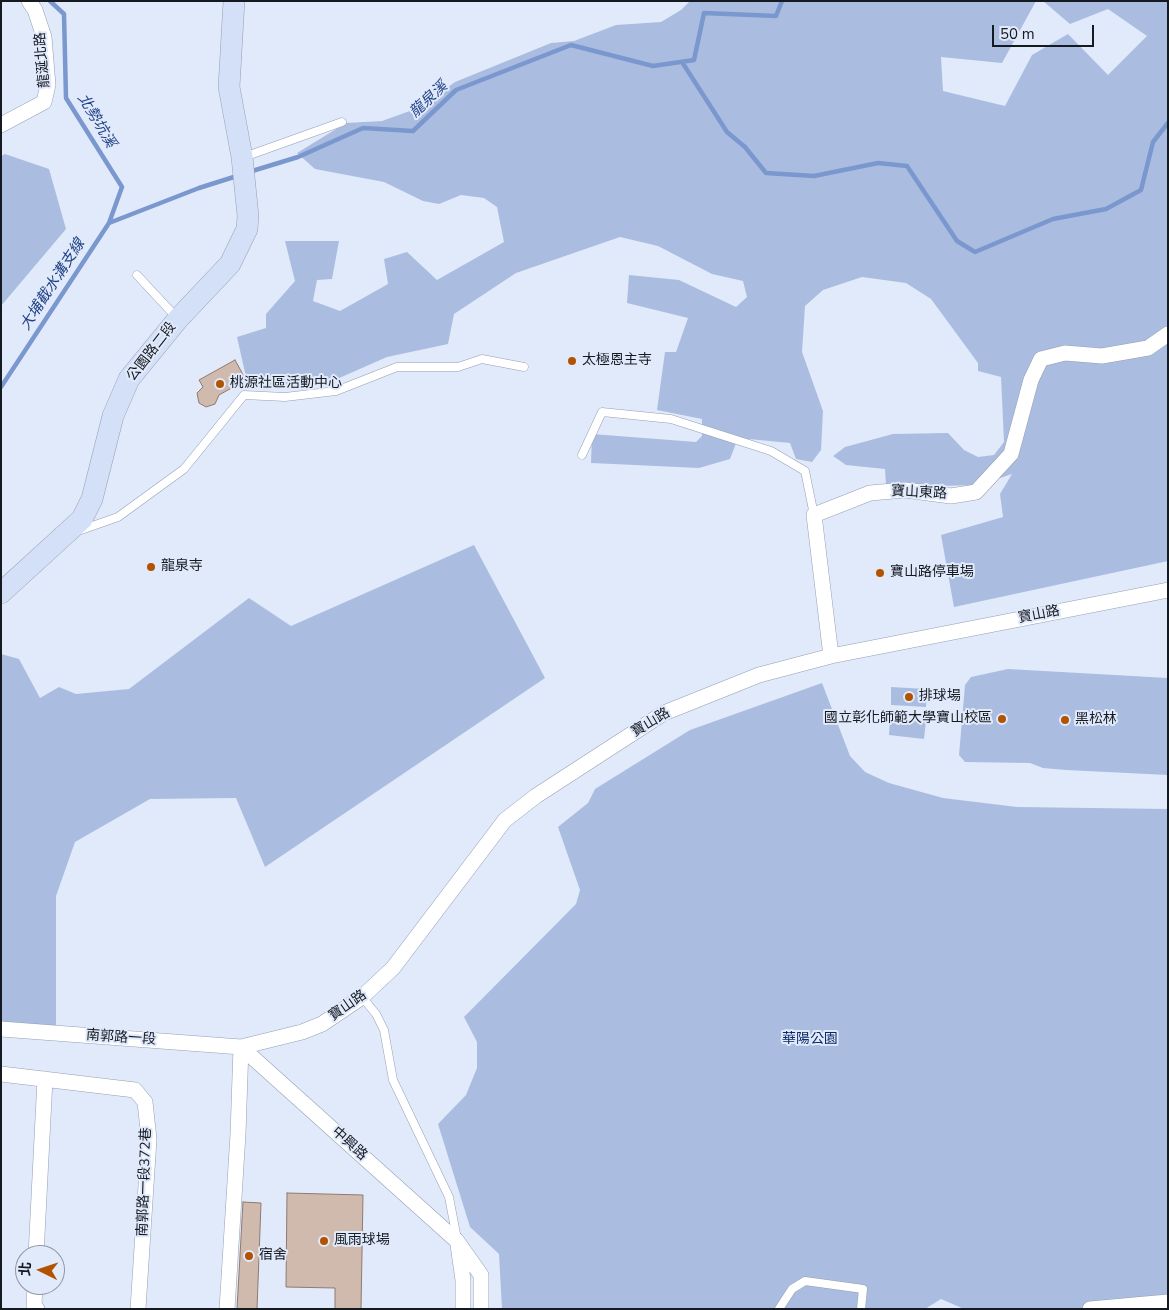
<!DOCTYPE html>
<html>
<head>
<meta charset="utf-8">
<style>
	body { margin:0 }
	#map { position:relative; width:1169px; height:1310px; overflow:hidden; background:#e1eafb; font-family:"Nunito Sans","Noto Sans TC",sans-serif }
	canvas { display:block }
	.frame { position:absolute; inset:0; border:2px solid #151920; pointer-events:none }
	.north { position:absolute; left:15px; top:1245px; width:50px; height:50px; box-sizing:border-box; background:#e1eafb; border:1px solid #8f96a3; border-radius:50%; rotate:274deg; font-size:14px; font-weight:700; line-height:20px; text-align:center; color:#151920 }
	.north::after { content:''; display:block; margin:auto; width:18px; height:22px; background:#b15301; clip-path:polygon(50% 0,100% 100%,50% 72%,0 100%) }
	.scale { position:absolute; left:992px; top:25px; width:102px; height:22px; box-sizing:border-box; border:2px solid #151920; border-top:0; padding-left:6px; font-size:15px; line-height:18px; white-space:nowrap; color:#151920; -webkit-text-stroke:4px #e1eafb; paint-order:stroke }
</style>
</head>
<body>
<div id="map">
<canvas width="1169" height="1310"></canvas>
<div class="frame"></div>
<div class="north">北</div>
<div class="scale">50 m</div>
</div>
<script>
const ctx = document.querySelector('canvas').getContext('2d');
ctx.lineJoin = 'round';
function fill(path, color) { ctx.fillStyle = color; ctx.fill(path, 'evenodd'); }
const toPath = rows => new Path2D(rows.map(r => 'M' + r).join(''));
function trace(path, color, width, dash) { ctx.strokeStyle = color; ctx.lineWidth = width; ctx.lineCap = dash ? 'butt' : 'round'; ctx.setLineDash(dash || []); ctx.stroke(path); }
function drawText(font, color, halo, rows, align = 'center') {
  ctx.font = font + ' "Nunito Sans","Noto Sans TC",sans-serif'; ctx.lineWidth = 4; ctx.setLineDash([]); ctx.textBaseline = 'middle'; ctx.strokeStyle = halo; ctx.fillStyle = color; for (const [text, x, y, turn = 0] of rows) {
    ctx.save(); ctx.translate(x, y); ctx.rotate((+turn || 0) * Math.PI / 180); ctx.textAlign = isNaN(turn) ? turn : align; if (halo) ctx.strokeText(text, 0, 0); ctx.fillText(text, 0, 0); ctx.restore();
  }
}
const green = toPath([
	[690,1,1036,1,1002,63,941,57,943,91,1005,106,1032,55,1068,34,1108,75,1147,36,1108,9,1070,24,1043,1,1168,1,1168,561,954,607,941,535,1003,517,1000,494,1012,474,980,485,894,487,886,485,885,469,846,465,833,456,845,447,893,434,948,433,964,450,978,457,994,455,1004,442,1001,377,978,371,978,363,931,299,906,283,862,277,823,290,805,306,802,352,823,411,821,450,812,462,796,459,790,443,738,438,730,459,699,468,591,463,592,434,696,442,702,436,702,419,657,410,665,352,676,352,688,318,627,303,629,275,679,280,736,307,747,297,743,281,712,274,658,246,620,237,516,273,454,314,448,344,387,357,328,383,248,386,237,337,266,328,266,314,295,281,285,241,339,241,332,279,317,280,313,301,340,311,388,284,384,259,407,252,437,280,504,242,497,207,484,198,461,195,439,204,423,201,384,182,315,169,297,153,346,123,382,121,421,107,455,82,551,43,574,41,616,25,661,22,681,10],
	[5,154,49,169,66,229,1,306,1,156],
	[474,545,545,678,265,867,236,798,150,799,75,842,56,896,56,1033,1,1021,1,654,19,659,40,698,59,687,76,694,129,689,249,598,291,626],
	[1008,669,1168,678,1168,775,1066,770,1043,768,1030,763,965,762,959,755,965,685,971,677],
	[822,683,850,756,865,772,889,783,943,798,1017,807,1168,809,1168,1309,964,1309,941,1299,925,1309,502,1309,499,1254,470,1227,438,1124,466,1095,477,1068,477,1042,464,1017,576,904,580,890,558,827,588,803,595,789,690,730],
	[891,687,927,689,926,707,891,705],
	[890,719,926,721,924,739,889,735]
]);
const stream = toPath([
	[682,62,727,132,745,147,766,173,814,176,878,163,907,166,957,241,975,252,1053,219,1106,209,1141,190,1153,142,1168,123],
	[249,172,298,157,363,128,413,131,456,90,571,45,653,66,694,60,704,13,776,16,782,1],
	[109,223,199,188,237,176],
	[1,387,109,223,122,187,66,98,64,14,50,1]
]);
const building = toPath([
	[235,360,246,380,219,395,215,404,206,407,199,403,197,393,203,387,199,380,235,360],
	[287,1193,363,1195,361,1309,335,1309,335,1288,286,1287,287,1193],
	[243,1202,261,1203,257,1309,237,1309,243,1202]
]);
const service = toPath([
	[244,157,342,122],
	[137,275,176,317],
	[582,455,602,412,671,419,771,451,805,471,814,515],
	[81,530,118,517,184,469,244,395,285,397,336,391,397,367,458,367,482,359,524,367],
	[362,997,376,1014,384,1030,393,1080,449,1197,457,1239],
	[779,1309,792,1289,805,1281,863,1289,861,1309]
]);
const minor = toPath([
	[1,125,44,102,48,85,44,37,35,10,29,1],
	[831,656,814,515,870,493,905,490,951,496,976,492,1011,454,1031,380,1041,359,1065,353,1102,356,1148,348,1168,334],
	[1,1029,241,1047,302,1032,322,1024,362,997,393,968,505,820,536,796,664,713,759,675,831,656,1168,590],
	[241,1047,457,1241,481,1275,481,1309],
	[1,1074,135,1090,145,1102,149,1139,138,1309],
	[458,1245,463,1280,463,1309],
	[36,1255,45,1079],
	[35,1285,34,1306,37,1309],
	[227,1309,238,1134,241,1047],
	[1090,1309,1168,1302]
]);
const secondary = toPath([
	[1,593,82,519,92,499,113,416,129,379,178,319,230,264,247,229,248,216,242,157,229,87,234,1]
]);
const markers = [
	[572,361,5,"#b15301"],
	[220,384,5,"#b15301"],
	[151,567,5,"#b15301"],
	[880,573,5,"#b15301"],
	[909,697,5,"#b15301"],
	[1002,719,5,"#b15301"],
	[1065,720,5,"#b15301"],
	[324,1241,5,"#b15301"],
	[249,1256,5,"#b15301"]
];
const streetNames = [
	["龍涎北路",43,60,-95],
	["公園路二段",152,352,-52],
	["寶山東路",919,493,3],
	["寶山路",1039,615,-11],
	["寶山路",651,723,-31],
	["寶山路",348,1006,-35],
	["南郭路一段",121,1038,4],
	["中興路",349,1144,42],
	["南郭路一段372巷",145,1182,-88]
];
const poiNames = [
	["太極恩主寺",582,361],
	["桃源社區活動中心",230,384],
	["龍泉寺",161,567],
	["寶山路停車場",890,573],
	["排球場",919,697],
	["國立彰化師範大學寶山校區",992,719,"right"],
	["黑松林",1075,720],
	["風雨球場",334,1241],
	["宿舍",259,1256]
];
const parkNames = [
	["華陽公園",810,1040]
];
const waterNames = [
	["龍泉溪",429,100,-43],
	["北勢坑溪",96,121,59],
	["大埔截水溝支線",53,285,-57]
];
fill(green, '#aabde0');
trace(stream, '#7a97ce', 4.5);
fill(building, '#d0b9ad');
trace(building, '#8f7a6f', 1);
trace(service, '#949fb2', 9);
trace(minor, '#949fb2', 16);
trace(secondary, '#949fb2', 22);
trace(service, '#fff', 8);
trace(minor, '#fff', 15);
trace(secondary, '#d4e0f8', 21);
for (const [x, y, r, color] of markers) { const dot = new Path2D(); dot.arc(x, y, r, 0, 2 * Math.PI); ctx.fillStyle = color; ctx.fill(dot); trace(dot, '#e1eafb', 2); }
drawText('14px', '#151920', '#e1eafb', streetNames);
drawText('14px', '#151920', '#e1eafb', poiNames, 'left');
drawText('14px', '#0a2768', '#e1eafb', parkNames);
drawText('italic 15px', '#234387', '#e1eafb', waterNames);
</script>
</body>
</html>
